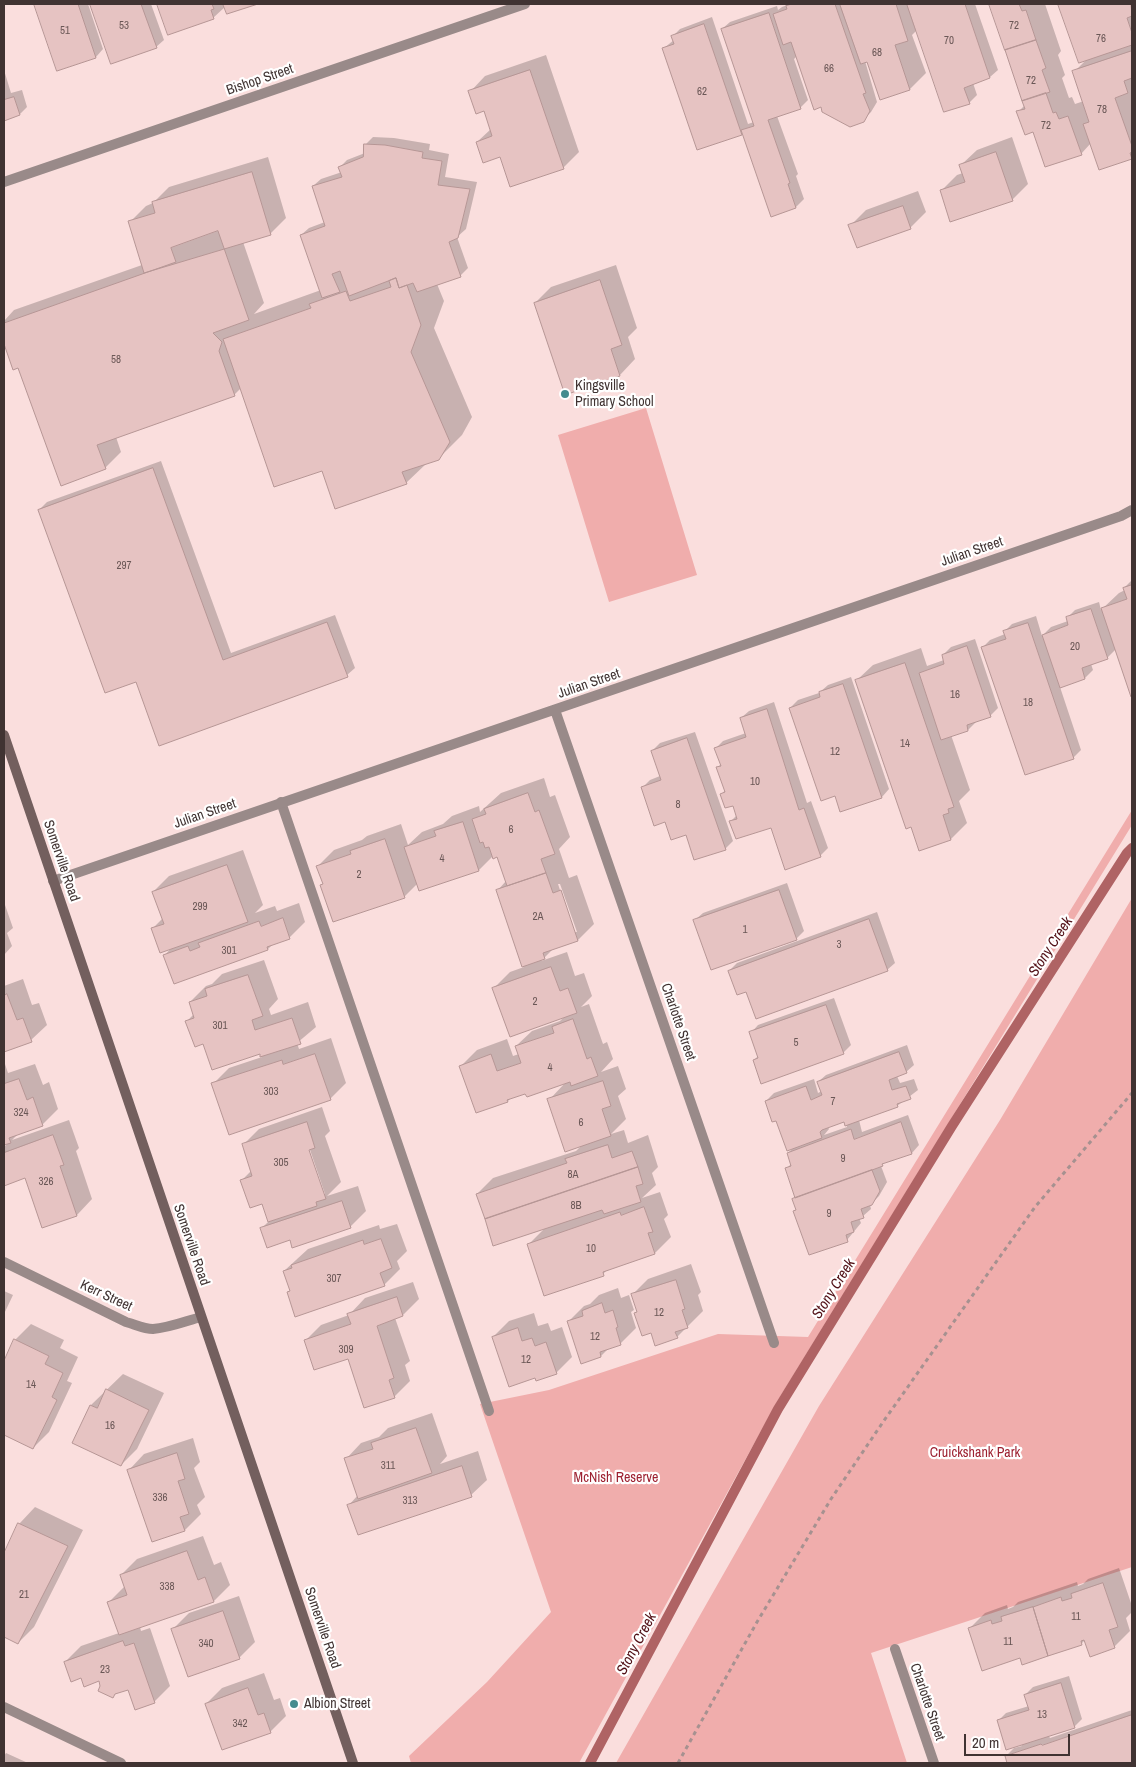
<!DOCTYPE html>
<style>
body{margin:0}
#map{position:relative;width:1136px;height:1767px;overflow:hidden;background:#fadedd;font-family:"Archivo Narrow",sans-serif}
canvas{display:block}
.frame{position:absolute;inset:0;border:5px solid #403332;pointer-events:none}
.scale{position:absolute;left:964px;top:1734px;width:106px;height:22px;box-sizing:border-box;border:2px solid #403332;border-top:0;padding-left:6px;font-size:15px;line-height:18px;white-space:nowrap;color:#403332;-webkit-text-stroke:4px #fff;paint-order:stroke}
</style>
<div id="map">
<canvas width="1136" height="1767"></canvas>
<div class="frame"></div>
<div class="scale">20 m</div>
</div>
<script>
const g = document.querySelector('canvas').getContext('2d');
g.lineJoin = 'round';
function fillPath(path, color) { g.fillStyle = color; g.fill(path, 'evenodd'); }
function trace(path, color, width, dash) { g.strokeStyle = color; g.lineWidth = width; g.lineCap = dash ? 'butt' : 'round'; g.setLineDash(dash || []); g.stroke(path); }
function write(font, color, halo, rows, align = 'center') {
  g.font = font + ' "Archivo Narrow",sans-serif'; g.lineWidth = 4.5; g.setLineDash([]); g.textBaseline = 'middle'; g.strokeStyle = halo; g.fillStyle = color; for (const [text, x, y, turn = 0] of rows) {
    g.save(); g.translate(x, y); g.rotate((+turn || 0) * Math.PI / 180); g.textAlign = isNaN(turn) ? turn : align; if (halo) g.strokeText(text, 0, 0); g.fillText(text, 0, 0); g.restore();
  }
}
fillPath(new Path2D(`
 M646,408L697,575L609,602L558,435Z
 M1132,810V825L778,1400L579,1763H411L409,1756L487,1682L551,1612L480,1404L549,1390L718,1334L808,1337Z
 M1132,898V1567L871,1653L907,1763H616L819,1406L1000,1120Z`), '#f0adac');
fillPath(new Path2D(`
 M35,4H88L103,49L96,57L58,70Z
 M92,4H151L164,40L156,47L112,62Z
 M158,4H254L228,13L226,6L213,18L168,33Z
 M790,4H975L998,70L990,77L973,83L977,95L969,103L917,30L912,35L926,73L910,89L881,99L868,60L865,61L877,102L871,112L863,120L797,56L794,59L808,100L800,108L777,116L798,174L796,176L804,199L796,207L771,215L744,133L698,149L664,48L674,40L673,36L680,29L712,17L748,124L754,122L722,29L730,22L777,6L778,10L782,7Z
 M990,4H1045L1061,51L1058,55L1065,75L1062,78L1069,98L1072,97L1075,104L1084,101L1074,72L1086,60L1080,62L1060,4H1132V158L1091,143L1081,154L1034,131L1018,112L1025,105Z
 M546,55L579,152L563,168L500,155L477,142L491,129L484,110L470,92L485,76Z
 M4,70L11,93L22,90L27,107L20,114L4,120Z
 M373,137L394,138L430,144L429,150L449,154L445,177L477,182L466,229L457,237L468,268L460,276L437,284L444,301L434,328L472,417L462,435L438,459L427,463L406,483L322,469L241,388L234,395L116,437L121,452L105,468L19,367L14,369L4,340V321L14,310L142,265L130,222L146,206L153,203L169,187L268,157L286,218L270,234L243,242L264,303L254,314L321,290L301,235L309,228L325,222L313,186L321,179L342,172L340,167L347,160L365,153V145Z
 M1012,137L1028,184L1012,200L941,191L957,175L963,173L961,165L977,150Z
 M918,191L926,212L910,228L850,226L866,210Z
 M616,265L637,328L628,337L635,359L620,375L566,393L535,303L551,287Z
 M161,461L231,653L335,615L355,668L347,675L136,680L39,510L47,502Z
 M1132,580V696L1116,649L1107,658L1091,664L1093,670L1085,678L1060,687L1081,750L1073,758L983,647L990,640L1005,634L1004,632L1012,624L1036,616L1042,636L1051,627L1068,621L1067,618L1075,610L1099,602L1101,610L1119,593L1125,590L1124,588Z
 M975,639L998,708L990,716L976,722L968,730L951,735L970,790L959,801L967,823L951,839L920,850L857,680L873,665L921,648L927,666L944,660L943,655L951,647Z
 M851,677L889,789L882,797L841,811L836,794L790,708L798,700L819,693L828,685Z
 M774,702L807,803L811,801L828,848L820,856L771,826L731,821L737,815L734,804L722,794L725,790L717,768L721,764L716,748L723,741L746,733L741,718L749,711Z
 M695,732L733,841L725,849L687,834L666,821L642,788L650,780L660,776L652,751L660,743Z
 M544,778L550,797L555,795L570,837L559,849L569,878L577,875L594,924L578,940L555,947L541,961L567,952L575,976L584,973L592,996L581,1007L589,1004L603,1044L607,1042L613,1059L601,1072L618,1066L626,1089L618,1096L626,1119L611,1134L624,1130L628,1143L648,1135L658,1167L652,1173L656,1185L642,1198L660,1192L668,1215L664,1219L671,1237L655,1253L609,1268L603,1274L528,1245L545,1228L477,1194L493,1178L576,1151L582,1145L549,1100L566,1082L526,1092L511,1098L508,1101L477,1112L461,1066L477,1050L507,1039L513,1056L519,1054L516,1046L532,1031L560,1021L565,1016L494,988L510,972L524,967L498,890L506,881L497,856H493L479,870L418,883L404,897L324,883L318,866L334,850L362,840L367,836L401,824L408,845L422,832L443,824L452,816L479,806L480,812L501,793ZM558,884H560L577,932H574Z
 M243,850L263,905L255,913L275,906L277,911L299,903L305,922L289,938L273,944L268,949L175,982L165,955L172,947L153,928L163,918L153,892L169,876Z
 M787,883L804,931L795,940L695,920L703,913Z
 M4,902L13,928L7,933L12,946L4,955Z
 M877,912L895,963L887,970L747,990L729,971L737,963Z
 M264,960L278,999L269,1009L271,1015L308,1002L316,1027L297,1043L299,1049L331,1038L346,1083L330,1099L213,1084L229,1068L262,1057L260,1052L204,1043L187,1021L194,1014L190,1002L206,986L212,984L222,974Z
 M23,979L32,1005L39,1003L47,1025L31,1040L4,1050V986Z
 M834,998L851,1045L843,1053L754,1060L759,1055L751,1033L758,1025Z
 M907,1045L914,1065L906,1072L897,1076L900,1083L914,1079L918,1090L897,1106L859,1120L862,1132L908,1115L919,1145L912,1153L886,1161L881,1166L887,1182L879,1196L870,1205L871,1209L863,1216L859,1218L861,1223L847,1240L797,1209L796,1197L786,1169L792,1163L788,1153L793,1148L766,1101L774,1093L814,1079L818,1093L822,1091L818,1082L826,1075ZM845,1121L847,1127L824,1135L829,1129L828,1127Z
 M4,1061L8,1073L35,1064L43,1085L49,1082L58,1109L42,1125L19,1133L12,1140L69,1120L79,1148L76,1151L92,1199L77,1215L26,1177L4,1184V1147L8,1143L4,1144Z
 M322,1107L330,1131L325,1136L341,1182L327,1196L358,1186L366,1211L350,1227L291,1238L261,1229L269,1221L262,1203L242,1180L252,1170L243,1145L259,1129ZM306,1144H308L325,1194H323Z
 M397,1224L407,1251L397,1261L400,1269L384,1285L291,1290L284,1271L308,1249L379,1225L380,1229Z
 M691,1264L701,1292L698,1295L703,1311L677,1337L652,1332L638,1311L632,1295L648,1279Z
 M413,1282L419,1299L403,1315L395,1318L410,1361L405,1365L410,1381L394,1397L348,1357L305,1341L321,1325L349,1315L365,1298Z
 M618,1288L621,1298L629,1295L634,1310L631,1312L636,1328L620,1344L609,1348L601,1356L568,1322L584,1306L590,1304L599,1295Z
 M4,1291L13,1295L4,1314Z
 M534,1313L538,1326L548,1323L551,1331L562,1327L572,1357L556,1373L536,1377L493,1337L509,1321Z
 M31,1324L64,1340L60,1348L78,1357L67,1381L72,1383L49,1432L33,1448L4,1434V1364L15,1340Z
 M123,1374L164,1393L137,1449L121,1465L91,1405Z
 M432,1413L447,1456L440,1464L478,1451L487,1480L471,1495L349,1505L358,1495L346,1459L361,1443L379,1437L388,1428Z
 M193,1438L200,1462L194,1468L205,1497L197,1505L201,1514L185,1530L153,1541L129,1470L144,1454Z
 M35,1507L83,1530L34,1627L18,1643L4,1636V1556L20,1523Z
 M203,1536L214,1565L221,1562L230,1585L214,1601L140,1627L141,1631L150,1628L170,1686L154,1702L129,1688L117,1692L113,1696L102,1686L99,1679L81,1677L65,1662L81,1646L119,1633L109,1602L125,1586L121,1575L137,1559Z
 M1119,1568L1132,1606V1612L1126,1618L1130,1631L1114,1647L1085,1640L1082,1643L1023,1663L1020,1656L969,1629L985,1613L1007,1605L1008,1609L1013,1607L1018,1602L1077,1582L1078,1586L1083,1584L1088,1579Z
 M239,1596L255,1642L239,1658L173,1629L189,1613Z
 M264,1673L274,1700L280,1698L286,1716L270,1732L206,1704L222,1688Z
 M1069,1676L1082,1719L1074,1727L1048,1735L1050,1738L1132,1710V1763H1009L1006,1756L1014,1748L1022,1746L998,1721L1006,1713L1029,1706L1025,1695L1033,1687Z
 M6,1753L28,1763H4V1756Z`), '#0003');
trace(new Path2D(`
 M590,1763L778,1409L952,1126L1127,853L1132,848`), '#af6364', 10);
const building = new Path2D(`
 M34,4H78L96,58L57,71Z
 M90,4H141L157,48L111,64Z
 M157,4H212L214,9L211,10L214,19L168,35Z
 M223,4H258L227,14Z
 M792,4H835L866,93L863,94L870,111L864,122L850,127L822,112L821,107L814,110L791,42L783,45L773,14L787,9L786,6Z
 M840,4H896L908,41L895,45L910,90L880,100L867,62L861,64Z
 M907,4H965L990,78L964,88L970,104L944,112Z
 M989,4H1019L1022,11L1026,10L1036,40L1005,50Z
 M1058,4H1131L1132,16L1127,18L1132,33V45L1079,63Z
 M769,13L801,109L768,120L790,183L788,184L796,208L771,217L741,130L754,126L721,29Z
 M704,24L742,135L697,150L662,48L674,44L671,36Z
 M1036,40L1046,68L1042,70L1050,92L1022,101L1005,50Z
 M1132,51V78L1124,81L1128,93L1115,98L1132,146V152L1130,153L1132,159L1099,170L1083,124L1089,122L1072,71Z
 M530,70L564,169L510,187L500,157L483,163L476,142L492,136L484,111L476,114L468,91Z
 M1046,93L1053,113L1056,112L1059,119L1068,116L1082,155L1045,167L1033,132L1025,135L1016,111L1025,109L1022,101Z
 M14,97L20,115L4,121V100Z
 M364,144L385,145L423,152L422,158L442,161L438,185L470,189L458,238L449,242L461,277L417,292L413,283L399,288L396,278L349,296L340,271L332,274L340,292L322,298L300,235L325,226L312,186L342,177L338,167L363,157Z
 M996,152L1013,201L950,222L940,190L965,182L959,165Z
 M252,172L271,235L144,273L128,221L155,213L152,202Z
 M903,206L911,229L857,248L848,225Z
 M218,231L249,320L213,333L222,342L219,351L235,396L97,445L106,469L61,486L18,368L13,370L4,344V323L176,262L171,248Z
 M396,278L399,288L407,285L421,325L411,352L450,442L439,460L402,472L407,484L335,509L322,471L274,487L223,339L311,308L309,304L346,291L350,301L391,287L389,281Z
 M600,280L622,345L611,349L620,376L565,395L534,303Z
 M153,468L223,660L327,622L348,677L159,746L136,682L105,693L38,510Z
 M1132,585V697H1131L1101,608L1127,599L1123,588Z
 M1091,609L1108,659L1082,668L1085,679L1060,688L1042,635L1068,625L1066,617Z
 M1028,623L1074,759L1025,775L981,647L1006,639L1003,631Z
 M967,646L991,717L967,725L968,731L941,740L919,673L944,664L942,655Z
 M905,663L954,807L948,809L949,813L943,815L951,840L919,851L911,827L906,829L855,680Z
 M843,684L882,798L840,812L835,796L821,801L789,708L820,697L819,692Z
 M767,709L799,810L804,808L821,857L785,870L771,828L736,839L729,821L737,819L733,806L725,808L720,794L725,792L716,767L721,766L714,748L746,737L740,718Z
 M687,738L726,850L694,860L686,835L671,840L665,822L654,826L641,787L661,780L651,751Z
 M528,793L535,812L539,810L555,854L541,859L546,873L507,886L497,857L493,859L489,847L485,848L483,842L480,843L472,819L486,814L484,809Z
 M463,822L479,871L419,891L404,847L436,836L434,831Z
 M385,839L405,898L333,922L320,885L323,884L316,866L351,854L350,851Z
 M227,865L248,922L160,953L151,928L164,924L152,892Z
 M546,873L553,893L561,890L578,941L543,953L545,959L522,967L496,890Z
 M779,890L797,940L711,970L693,920Z
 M283,918L290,939L267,947L268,950L174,984L163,955L188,946L190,951L200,947L198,943L259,921L261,926Z
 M869,919L888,971L756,1019L746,992L737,995L728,971Z
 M551,967L560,991L568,988L577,1013L510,1037L492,988Z
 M248,975L263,1016L252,1020L255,1030L292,1018L301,1044L260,1057V1054L212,1070L203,1044L195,1047L185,1021L194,1018L189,1002L207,996L205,989Z
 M7,994L17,1020L23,1018L32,1042L4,1052V996Z
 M826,1005L844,1054L761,1084L753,1060L758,1058L749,1032Z
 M573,1019L587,1059L591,1057L598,1076L571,1086L570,1082L527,1097L525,1094L507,1100L508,1102L476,1113L459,1066L491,1054L497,1071L521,1063L515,1046L554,1033L552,1027Z
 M899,1052L907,1073L889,1080L892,1090L906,1086L911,1099L897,1104L898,1107L845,1126L844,1122L822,1130L820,1132L822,1138L787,1151L776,1121L772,1122L765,1101L806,1086L811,1100L822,1095L817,1082Z
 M315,1054L331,1100L229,1135L211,1083L282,1060L283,1064Z
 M19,1079L27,1100L33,1097L43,1126L9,1138L11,1143L4,1145V1084Z
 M603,1081L611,1106L602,1109L611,1136L565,1152L547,1099Z
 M307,1122L315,1148L309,1150L326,1199L316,1202L317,1206L268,1222L262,1204L250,1208L240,1180L252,1176L242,1144Z
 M901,1122L912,1154L882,1164L883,1166L795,1198L785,1168L791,1166L787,1153L851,1129L854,1139Z
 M53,1135L64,1165L60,1166L77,1216L42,1228L25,1178L4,1186V1153Z
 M608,1145L612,1158L632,1151L638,1167L485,1219L476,1194L567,1163L565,1159Z
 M638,1167L643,1184L636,1186L641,1202L604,1214L602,1210L493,1246L485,1219Z
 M872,1170L880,1191L872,1205L861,1209L864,1218L851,1222L854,1232L846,1235L848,1242L809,1255L793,1211L796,1210L792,1199Z
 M342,1201L351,1228L292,1248L290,1240L267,1248L260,1228Z
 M644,1207L653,1232L648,1233L655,1254L603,1272L604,1276L544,1296L527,1244L620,1212L621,1215Z
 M381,1239L392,1268L380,1273L385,1286L295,1317L287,1292L290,1291L283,1271L292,1268L291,1265L363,1240L364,1244Z
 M676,1280L685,1309L682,1310L688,1328L675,1332L678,1338L655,1346L651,1333L642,1336L634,1313L637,1312L631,1294Z
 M397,1297L403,1316L377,1326L394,1378L389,1380L395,1398L364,1408L348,1359L314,1370L304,1340L351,1324L347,1314Z
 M602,1303L605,1313L613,1310L618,1327L616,1328L621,1345L600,1352L601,1357L581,1364L567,1321L583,1316L582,1311Z
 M518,1328L522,1341L532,1338L535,1346L546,1342L557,1374L536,1381L535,1378L509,1387L492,1337Z
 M14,1339L49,1356L45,1364L63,1373L52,1397L57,1400L33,1449L4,1435V1361Z
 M106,1389L149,1410L121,1466L72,1443L90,1405L97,1408Z
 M416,1428L432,1473L358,1499L344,1458L373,1449L371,1443Z
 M177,1453L185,1479L178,1481L189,1514L180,1517L185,1531L152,1542L127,1470Z
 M462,1466L472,1497L358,1535L347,1505Z
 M18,1523L68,1546L18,1644L4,1637V1553Z
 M187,1551L198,1580L205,1577L214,1602L119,1635L107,1602L127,1595L120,1575Z
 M1103,1583L1118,1627L1109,1630L1115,1648L1090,1657L1084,1640L1081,1641L1082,1645L1048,1656L1033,1607L1061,1597L1062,1601L1072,1598L1071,1594Z
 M1033,1607L1048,1656L1022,1665L1020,1658L982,1671L968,1628L991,1620L992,1624L1002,1621L1001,1617Z
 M223,1611L240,1659L188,1677L171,1629Z
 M123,1641L125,1646L134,1643L155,1703L135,1710L128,1690L115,1694L113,1698L98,1691L100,1686L99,1681L84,1687L81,1678L71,1682L64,1662Z
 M1061,1683L1075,1728L1006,1750L997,1720L1029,1710L1024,1695Z
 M248,1688L258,1715L264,1713L271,1733L222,1750L205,1704Z
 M1132,1715V1763H1007L1005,1756L1041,1744L1042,1745Z`);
fillPath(building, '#e6c3c2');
trace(building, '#b69695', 1);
trace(new Path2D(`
 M678,1763L757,1622L831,1499L883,1422L1035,1207L1132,1093`), '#a69190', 3, [4, 4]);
trace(new Path2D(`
 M281,802L489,1411`), '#998a89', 10);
trace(new Path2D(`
 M4,182L525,4
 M555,710L774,1343
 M53,881L1121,516L1132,510
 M4,1262L126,1322C134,1324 144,1329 153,1329C169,1328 186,1321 201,1317
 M895,1649L934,1763
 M4,1707L121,1763`), '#998a89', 10);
trace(new Path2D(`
 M4,735L353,1763`), '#735f5e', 10);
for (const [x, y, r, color] of [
 [565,394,5,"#448c8f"],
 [294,1704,5,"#448c8f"]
]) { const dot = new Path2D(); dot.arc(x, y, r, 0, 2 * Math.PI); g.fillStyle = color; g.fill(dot); trace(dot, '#fff', 2); }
write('11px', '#6a5756', null, [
 ["53",124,26],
 ["72",1014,26],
 ["51",65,31],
 ["76",1101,39],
 ["70",949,41],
 ["68",877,53],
 ["66",829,69],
 ["72",1031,81],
 ["62",702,92],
 ["78",1102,110],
 ["72",1046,126],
 ["58",116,360],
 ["297",124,566],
 ["20",1075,647],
 ["16",955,695],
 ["18",1028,703],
 ["14",905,744],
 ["12",835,752],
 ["10",755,782],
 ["8",678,805],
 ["6",511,830],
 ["4",442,859],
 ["2",359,875],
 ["299",200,907],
 ["2A",538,917],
 ["1",745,930],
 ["3",839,945],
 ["301",229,951],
 ["2",535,1002],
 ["301",220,1026],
 ["5",796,1043],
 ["4",550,1068],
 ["303",271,1092],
 ["7",833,1102],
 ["324",21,1113],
 ["6",581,1123],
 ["9",843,1159],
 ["305",281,1163],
 ["8A",573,1175],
 ["326",46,1182],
 ["8B",576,1206],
 ["9",829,1214],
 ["10",591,1249],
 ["307",334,1279],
 ["12",659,1313],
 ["12",595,1337],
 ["309",346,1350],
 ["12",526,1360],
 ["14",31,1385],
 ["16",110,1426],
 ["311",388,1466],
 ["336",160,1498],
 ["313",410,1501],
 ["338",167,1587],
 ["21",24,1595],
 ["11",1076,1617],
 ["11",1008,1642],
 ["340",206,1644],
 ["23",105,1670],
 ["13",1042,1715],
 ["342",240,1724]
]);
write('14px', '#403332', '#fff', [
 ["Bishop Street",260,80,-19],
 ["Julian Street",972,552,-19],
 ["Julian Street",589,684,-19],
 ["Julian Street",205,814,-19],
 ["Somerville Road",61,861,71],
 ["Charlotte Street",678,1022,71],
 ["Somerville Road",191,1245,71],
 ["Kerr Street",106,1296,25],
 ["Somerville Road",322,1628,71],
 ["Charlotte Street",927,1702,71]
]);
write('14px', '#403332', '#fff', [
 ["Kingsville",575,386],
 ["Primary School",575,402],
 ["Albion Street",304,1704]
], 'left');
write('14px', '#9d2131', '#fff', [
 ["Cruickshank Park",975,1453],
 ["McNish Reserve",616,1478]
]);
write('italic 15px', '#521117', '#fff', [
 ["Stony Creek",1051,947,-57],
 ["Stony Creek",834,1289,-58],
 ["Stony Creek",637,1644,-62]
]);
</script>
